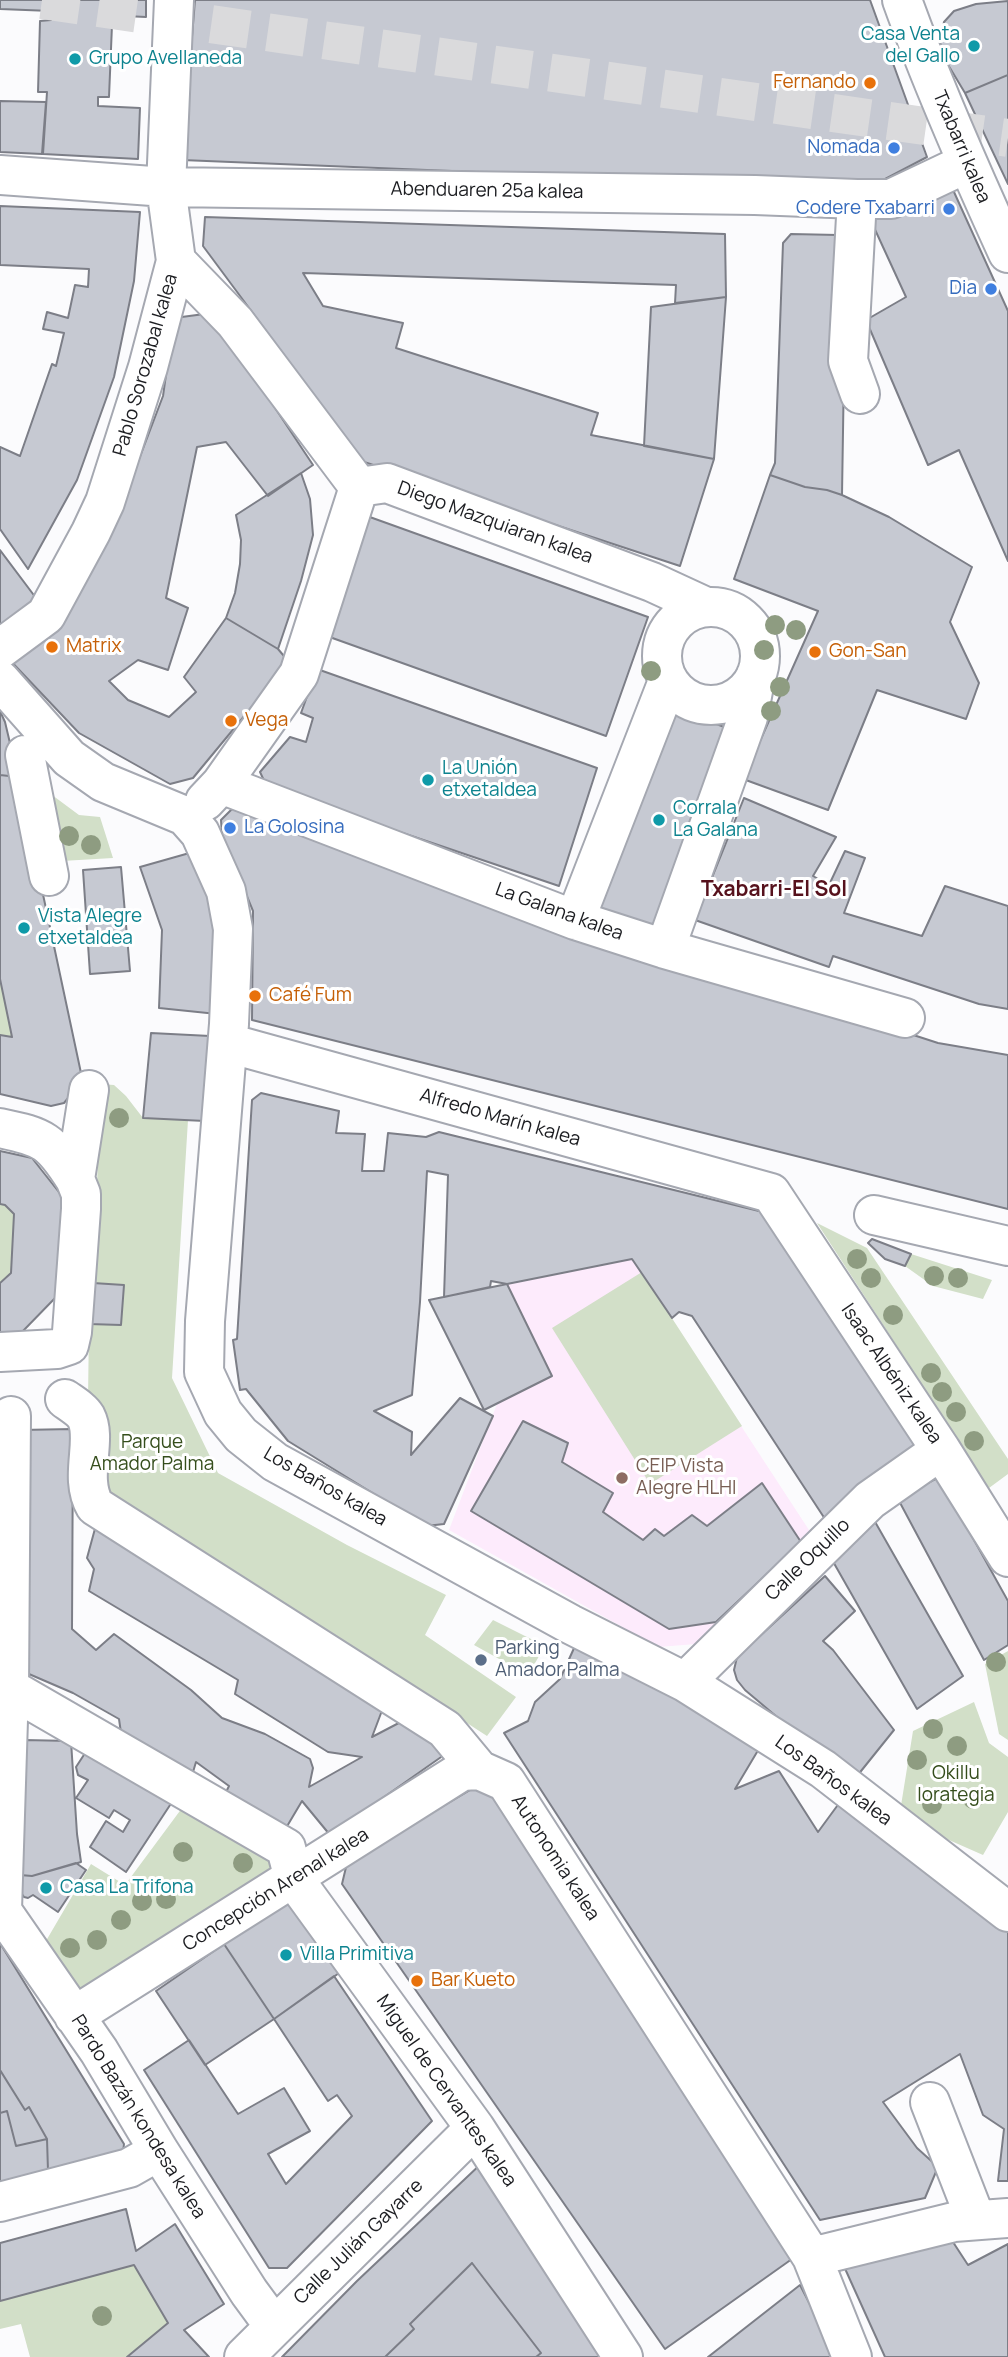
<!DOCTYPE html>
<meta charset="utf-8">
<style>
body{margin:0}
canvas{display:block;background:#fbfbfd}
</style>
<canvas width="1008" height="2357"></canvas>
<script>
const g = document.querySelector('canvas').getContext('2d');
g.lineJoin = 'round';
function fillPath(path, color) { g.fillStyle = color; g.fill(path, 'evenodd'); }
function trace(path, color, width, dash) { g.strokeStyle = color; g.lineWidth = width; g.lineCap = dash ? 'butt' : 'round'; g.setLineDash(dash || []); g.stroke(path); }
function write(font, color, halo, rows, align = 'center') {
  g.font = font + ' Manrope,sans-serif'; g.lineWidth = 6; g.setLineDash([]); g.textBaseline = 'middle'; g.strokeStyle = halo; g.fillStyle = color; for (const [text, x, y, turn = 0] of rows) {
    g.save(); g.translate(x, y); g.rotate((+turn || 0) * Math.PI / 180); g.textAlign = isNaN(turn) ? turn : align; if (halo) g.strokeText(text, 0, 0); g.fillText(text, 0, 0); g.restore();
  }
}
fillPath(new Path2D(`
 M632,1259L809,1530L815,1544L709,1643L658,1647L449,1530L497,1404L551,1376L507,1284Z`), '#fdebfc');
fillPath(new Path2D(`
 M48,792L79,815L100,817L113,858L62,861Z
 M0,979L12,1037L0,1035Z
 M101,1084L114,1085L126,1096L143,1118L188,1120L172,1378L218,1473L347,1545L446,1595L425,1635L516,1697L487,1736L396,1677L224,1572L100,1486L88,1400L89,1324L121,1325L93,1283Z
 M0,1204L5,1205L14,1214L11,1273L0,1283Z
 M817,1223L867,1248L1008,1459V1474L989,1488Z
 M911,1254L992,1280L983,1299L933,1286L905,1266Z
 M642,1272L742,1426L650,1484L552,1328Z
 M493,1620L545,1646L528,1675L474,1645Z
 M1008,1651V1740L999,1734L985,1664Z
 M974,1702L989,1743L1008,1757V1812L983,1855L899,1818L913,1731Z
 M185,1804L274,1857V1880L78,2006L43,1946L91,1864L125,1885Z
 M134,2265L168,2323L127,2357H30L21,2324L0,2329V2301Z`), '#d2dfc8');
const building = new Path2D(`
 M0,0H146V17L104,15L103,24L112,25L109,97H98V106L140,108L138,159L43,154L47,92H38L40,21L51,20V11L0,9Z
 M195,0H870L927,157L868,188L182,160Z
 M1008,1V75L965,93L941,53L940,39L944,22L954,11L976,4Z
 M1008,75V184L965,93Z
 M0,101L46,102L42,154L0,152Z
 M949,181L1008,311V561L959,450L928,465L866,320L906,297L866,210Z
 M0,206L140,212L134,281L114,377L77,480L28,569L0,529V447L20,456L52,364L56,366L64,333L43,329L47,312L68,318L75,285L88,287L89,269L0,265Z
 M205,217L725,234L726,297L675,303L676,285L303,273L323,306L403,323L396,348L598,413L591,435L714,459L680,566L352,458L295,370L203,246Z
 M791,234L838,235L846,242L842,495L827,490L805,487L770,475L775,463L783,243Z
 M726,297L714,459L644,446L651,307Z
 M212,313L313,465L268,496L226,442L197,447L166,598L188,608L168,670L138,660L109,681L128,700L169,717L196,692L184,677L226,618L278,649L289,662L193,778L170,784L79,733L5,655L125,496L163,396L174,318Z
 M301,473L310,499L313,535L301,581L278,649L226,618L235,593L240,564L241,540L236,515Z
 M770,475L805,487L827,490L842,495L889,517L972,567L950,622L979,683L966,719L877,690L828,810L743,779L818,611L734,579Z
 M367,516L648,617L606,736L324,635Z
 M0,550L42,606L0,637Z
 M317,669L597,768L559,886L267,787L260,772L290,737L306,742L313,718L301,713Z
 M665,705L727,728L652,935L590,912Z
 M0,711L5,722L18,777L0,775Z
 M0,775L18,777L81,1073L78,1086L64,1103L51,1106L0,1094V1035L12,1037L0,979Z
 M744,798L836,837L813,876L829,885L845,851L865,858L844,913L922,936L945,886L1008,906V1009L979,1004L833,956L829,967L695,920Z
 M232,809L485,896L938,1043L1008,1055V1209L252,1020L253,911L222,836L221,820Z
 M193,852L219,910L217,1014L159,1008L162,930L140,867Z
 M121,867L130,971L90,974L83,870Z
 M151,1033L210,1036L205,1121L143,1118Z
 M261,1093L339,1111L336,1133L365,1134L362,1171H384L388,1133L426,1137L439,1132L767,1213L923,1454L825,1519L692,1316L679,1312L672,1318L632,1259L507,1284L491,1281L490,1287L444,1297L448,1175L427,1171L420,1302L412,1395L374,1411L412,1432L411,1455L460,1398L493,1416L444,1524L426,1526L288,1441L246,1389L240,1390L233,1340L237,1339L252,1100Z
 M0,1151L32,1158L66,1201L59,1294L22,1332L0,1333V1283L11,1273L14,1214L5,1205L0,1204Z
 M872,1239L911,1254L905,1266L885,1259L868,1243Z
 M93,1283L124,1285L121,1325L89,1324Z
 M507,1284L552,1376L484,1410L429,1300Z
 M523,1421L568,1443L562,1462L613,1493L603,1512L643,1540L655,1529L664,1536L692,1515L707,1526L762,1483L801,1542L716,1622L669,1629L471,1511Z
 M73,1429L72,1629L96,1650L114,1634L191,1690L222,1718L265,1734L310,1759L313,1768L309,1787L362,1757L328,1752L235,1694L238,1680L89,1591L94,1569L87,1558L96,1525L386,1700L372,1737L416,1714L444,1755L330,1835L302,1801L286,1828L223,1798L229,1786L196,1762L193,1772L121,1733L119,1719L73,1693L22,1671L20,1430Z
 M939,1477L1008,1601V1645L984,1660L898,1499Z
 M870,1513L963,1676L917,1709L827,1551Z
 M825,1576L855,1611L823,1641L833,1650L894,1730L853,1781L745,1690L737,1680L734,1670L737,1657Z
 M575,1646L763,1742L735,1789L779,1771L818,1832L840,1802L1008,1928V2181H998L1004,2129L983,2115L960,2054L883,2102L917,2148L938,2167L925,2198L820,2220L504,1733L528,1721L535,1702L560,1679Z
 M24,1740L71,1741L77,1834L81,1862L32,1876L20,1875Z
 M91,1744L176,1796L126,1872L90,1847L106,1821L123,1832L130,1820L114,1810L109,1818L76,1798L88,1780L78,1775L76,1767Z
 M487,1780L799,2254L665,2349L342,1884L347,1863Z
 M76,1863L86,1870L58,1912L33,1895L28,1898L24,1897L14,1882L20,1875L32,1876Z
 M302,1901L349,1966L274,2019L224,1944L283,1904Z
 M0,1943L124,2144L123,2152L48,2171L47,2139L29,2107L25,2110L0,2070Z
 M224,1944L274,2019L205,2065L156,1991Z
 M334,1976L432,2121L287,2268H269L144,2070L189,2040L238,2114L284,2088L310,2131L268,2154L286,2184L352,2116L337,2095L328,2101L274,2019Z
 M0,2070L25,2110L29,2107L47,2139L16,2146L7,2111L0,2113Z
 M7,2111L16,2146L47,2139L48,2171L0,2184V2113Z
 M484,2161L615,2357H536L541,2353L472,2263L410,2324L414,2329L385,2357H282L357,2281Z
 M126,2209L136,2251L175,2224L224,2304L184,2330L209,2357H127L168,2323L134,2265L0,2301V2243Z
 M951,2239L968,2265L1008,2244V2357H885L842,2262Z
 M472,2263L541,2353L536,2357H385L414,2329L410,2324Z
 M800,2285L837,2357H708Z`);
fillPath(building, '#c6c9d2');
trace(building, '#7c7e87', 2);
trace(new Path2D(`
 M42,0L1008,138`), '#dadadc', 38, [38, 19]);
const minor = new Path2D(`
 M902,0C933,86 970,170 1008,253
 M0,175L166,187L755,195L857,199H891L967,163
 M857,199L848,361L860,394
 M176,261L235,322L359,487
 M359,487L387,483L652,582L704,606
 M662 656a49 49 0 1 1 98 0a49 49 0 1 1-98 0Z
 M0,649L46,615L91,532L105,502L148,367L176,261L166,187L174,0
 M0,680L69,758L103,782L185,816L200,833L226,891L233,929L229,1024L205,1321L204,1372L223,1413L241,1435L275,1462L570,1624L685,1682L823,1769L1008,1912
 M25,755L49,876
 M221,784L575,920L665,949L905,1018
 M205,801L221,784L299,674L359,487
 M575,920L668,681
 M665,949L748,717L756,675
 M228,1043L771,1193L941,1450L1008,1557
 M0,1128C44,1137 51,1141 75,1179
 M874,1215L1008,1246
 M0,1352L57,1349L69,1345L72,1332L81,1209V1194L75,1179L89,1090
 M65,1399C72,1404 82,1410 86,1417C98,1440 78,1477 95,1506L445,1729L479,1770L506,1782L812,2257L852,2357
 M685,1682L870,1500L941,1450
 M9,1688L286,1848L294,1879L475,2128L623,2357
 M0,1908L99,2051L159,2151L249,2292L274,2326
 M2,1910L9,1688L11,1416
 M74,2016L462,1771L479,1770
 M930,2102L976,2220
 M0,2202L129,2168L159,2151
 M812,2257L954,2222L1008,2218
 M244,2357L475,2128`);
trace(minor, '#a5a8b1', 42);
trace(minor, '#fff', 38);
g.fillStyle = '#8e9c81';
for (const [x, y] of [
 [775,625],
 [796,630],
 [764,650],
 [651,671],
 [780,687],
 [771,711],
 [69,836],
 [91,845],
 [119,1118],
 [857,1259],
 [934,1276],
 [871,1278],
 [958,1278],
 [893,1315],
 [931,1373],
 [942,1392],
 [956,1412],
 [974,1441],
 [996,1662],
 [933,1729],
 [957,1746],
 [917,1760],
 [973,1799],
 [932,1804],
 [183,1852],
 [243,1863],
 [166,1899],
 [142,1901],
 [121,1920],
 [97,1940],
 [70,1948],
 [102,2316]
]) { g.beginPath(); g.arc(x, y, 10, 0, 2 * Math.PI); g.fill(); }
for (const [x, y, r, color] of [
 [974,46,7,"#0f9aa8"],
 [75,59,7,"#0f9aa8"],
 [870,83,7,"#e8710a"],
 [894,148,7,"#3f7fe0"],
 [949,209,7,"#3f7fe0"],
 [991,289,7,"#3f7fe0"],
 [52,647,7,"#e8710a"],
 [815,652,7,"#e8710a"],
 [231,721,7,"#e8710a"],
 [428,780,7,"#0f9aa8"],
 [659,820,7,"#0f9aa8"],
 [230,828,7,"#3f7fe0"],
 [24,928,7,"#0f9aa8"],
 [255,996,7,"#e8710a"],
 [622,1478,7,"#8d6e63"],
 [481,1660,7,"#5c6f8a"],
 [46,1888,7,"#0f9aa8"],
 [286,1955,7,"#0f9aa8"],
 [417,1981,7,"#e8710a"]
]) { const dot = new Path2D(); dot.arc(x, y, r, 0, 2 * Math.PI); g.fillStyle = color; g.fill(dot); trace(dot, '#fff', 2.5); }
write('19px', '#0d838f', '#fff', [
 ["Casa Venta",960,35,"right"],
 ["del Gallo",960,57,"right"],
 ["Grupo Avellaneda",89,59],
 ["La Unión",442,769],
 ["etxetaldea",442,791],
 ["Corrala",673,809],
 ["La Galana",673,831],
 ["Vista Alegre",38,917],
 ["etxetaldea",38,939],
 ["Casa La Trifona",60,1888],
 ["Villa Primitiva",300,1955]
], 'left');
write('19px', '#c56008', '#fff', [
 ["Fernando",856,83,"right"],
 ["Matrix",66,647],
 ["Gon-San",829,652],
 ["Vega",245,721],
 ["Café Fum",269,996],
 ["Bar Kueto",431,1981]
], 'left');
write('19px', '#1c1d21', '#fff', [
 ["Txabarri kalea",961,147,67],
 ["Abenduaren 25a kalea",487,191,1],
 ["Pablo Sorozabal kalea",146,365,-74],
 ["Diego Mazquiaran kalea",495,523,20],
 ["La Galana kalea",559,912,20],
 ["Alfredo Marín kalea",500,1118,16],
 ["Isaac Albéniz kalea",891,1374,56],
 ["Los Baños kalea",325,1487,30],
 ["Calle Oquillo",808,1560,-44],
 ["Los Baños kalea",833,1781,36],
 ["Autonomia kalea",555,1858,57],
 ["Concepción Arenal kalea",276,1890,-32],
 ["Miguel de Cervantes kalea",446,2091,55],
 ["Pardo Bazán kondesa kalea",138,2117,58],
 ["Calle Julián Gayarre",359,2242,-44]
]);
write('19px', '#366cbe', '#fff', [
 ["Nomada",880,148],
 ["Codere Txabarri",935,209],
 ["Dia",977,289],
 ["La Golosina",244,828,"left"]
], 'right');
write('19px', '#354e1c', '#fff', [
 ["Parque",152,1443],
 ["Amador Palma",152,1465],
 ["Okillu",956,1774],
 ["lorategia",956,1796]
]);
write('19px', '#785e54', '#fff', [
 ["CEIP Vista",636,1467],
 ["Alegre HLHI",636,1489]
], 'left');
write('19px', '#4e5e75', '#fff', [
 ["Parking",495,1649],
 ["Amador Palma",495,1671]
], 'left');
write('bold 21px', '#56111c', '#fff', [
 ["Txabarri-El Sol",774,890]
]);
</script>
